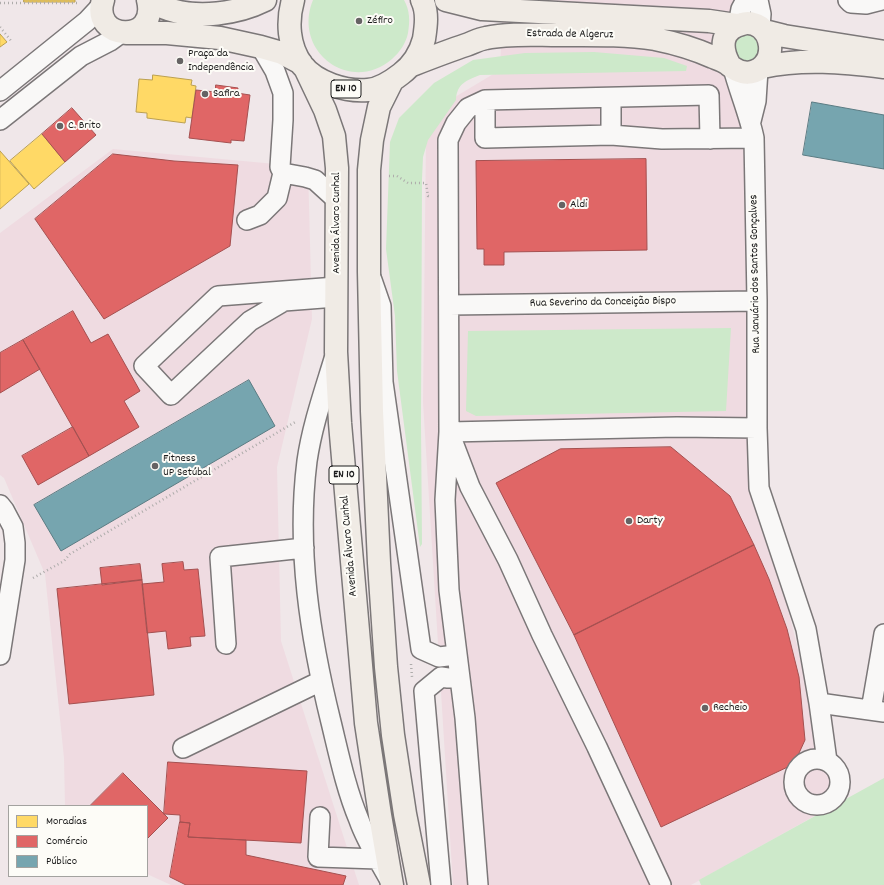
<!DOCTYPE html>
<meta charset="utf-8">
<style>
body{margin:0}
#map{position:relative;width:884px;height:885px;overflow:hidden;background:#f0e7e9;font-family:Dekko,sans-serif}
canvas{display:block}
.legend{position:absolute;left:8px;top:805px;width:140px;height:72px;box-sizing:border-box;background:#fdfcf7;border:1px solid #a3a29f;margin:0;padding:5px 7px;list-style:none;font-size:12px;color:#1c1c1c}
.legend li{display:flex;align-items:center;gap:8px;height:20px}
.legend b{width:20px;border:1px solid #a3a29f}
</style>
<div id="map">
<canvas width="884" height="885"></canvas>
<ul class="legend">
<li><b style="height:11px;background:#ffd966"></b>Moradias</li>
<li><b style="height:11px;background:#e06666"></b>Comércio</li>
<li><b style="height:11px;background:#76a5af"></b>Público</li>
</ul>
</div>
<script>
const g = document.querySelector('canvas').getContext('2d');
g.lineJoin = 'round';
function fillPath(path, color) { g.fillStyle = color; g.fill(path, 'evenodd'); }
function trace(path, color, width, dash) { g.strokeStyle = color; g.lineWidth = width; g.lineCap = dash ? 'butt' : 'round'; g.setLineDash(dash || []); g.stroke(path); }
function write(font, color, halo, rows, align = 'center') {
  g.font = font + ' Dekko,sans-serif'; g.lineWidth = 4; g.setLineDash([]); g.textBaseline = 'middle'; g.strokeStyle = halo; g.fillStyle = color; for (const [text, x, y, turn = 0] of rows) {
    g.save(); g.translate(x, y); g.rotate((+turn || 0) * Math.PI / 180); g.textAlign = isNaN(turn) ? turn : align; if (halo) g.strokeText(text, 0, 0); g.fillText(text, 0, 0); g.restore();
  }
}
fillPath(new Path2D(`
 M503,0H752L748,447L836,804L691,885H453L423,402L426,138L455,97L500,70Z
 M113,149L308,167L312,319L277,467L281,641L359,885H171L147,874V806H65L64,758L45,574L4,478L0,475V233Z`), '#efdbe1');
fillPath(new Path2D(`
 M313,0H404C410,11 410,21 408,33C406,43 400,52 392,59C350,95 292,51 313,0Z
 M742,35C769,31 764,74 736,58L734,41Z
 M594,52L664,58L687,66L686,71L480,75C466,81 457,83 456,100L428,140L423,157L422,179L421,423L422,544L420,547L397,371L395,316L386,249L390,142L399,118L434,83L473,60L525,53Z
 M731,328L726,411L476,416L466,411L468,331Z
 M884,778V885H701L699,880Z`), '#cde9ca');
const homes = new Path2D(`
 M24,0H75V2H24Z
 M0,34L7,42L0,47Z
 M153,75L192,80L191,85L196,86L192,118L186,117L185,123L147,118V113L136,112L139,79L152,80Z
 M42,134L65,162L34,189L10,161Z
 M0,151L29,184L0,209Z`);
fillPath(homes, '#ffd966');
trace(homes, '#bba050', 1);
const shops = new Path2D(`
 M216,85L238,88L237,93L250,95L244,141L231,140V143L189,138L196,90L215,92Z
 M72,108L96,135L65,162L42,134Z
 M113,154L174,161L238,165L230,246L104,319L35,219Z
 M646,159L647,250L504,252V265H484V249H477L476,161Z
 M73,311L91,343L108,334L140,391L124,401L139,427L89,456L23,340Z
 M23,340L40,369L0,393V353Z
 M73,427L89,456L38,485L22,456Z
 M671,447L730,496L754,545L574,635L496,483L560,449Z
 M754,545L769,579L787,629L799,677L805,740L794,764L661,827L574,635Z
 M183,562L184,570L198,569L205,636L190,637L191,646L168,649L166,631L147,633L142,584L164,582L162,564Z
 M140,564L142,580L102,585L100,568Z
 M142,580L154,695L69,704L57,589Z
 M168,762L307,771L301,843L188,837L190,823L180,822V815L164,814Z
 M123,773L168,818L147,839V806H90Z
 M180,822L190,823L188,837L246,840V855L346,876L343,885H186L170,877Z`);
fillPath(shops, '#e06666');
trace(shops, '#a55050', 1);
const public = new Path2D(`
 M812,102L884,115V169L803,155Z
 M249,380L275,426L61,551L34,505Z`);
fillPath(public, '#76a5af');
trace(public, '#5b7c83', 1);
const minor = new Path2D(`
 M758,0L761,14L760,27
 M848,0L851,3L866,4L882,0
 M738,25L741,9L746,0
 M261,47L275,71L283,93V120L280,167L283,173L305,177L315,180L337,200
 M733,68C739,91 749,114 754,138L757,301V428
 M0,91L87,21L101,6
 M611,98V135
 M485,100V138L611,135L662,139L754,138
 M0,120L81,56L110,41L121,33
 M751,121L756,101L758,70
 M710,139L709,95L485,100L468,108L456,123L448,140L449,432L677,427L757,428L759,488L806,629L819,703L827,761
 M247,220L260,215L277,198L283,173
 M372,280L381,306L383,382L421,649L439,657L456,655
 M336,297L284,301L250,321L171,395L144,366L218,296L336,287
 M449,305L757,301
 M334,359C324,392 312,426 307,461C296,549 310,637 331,722C339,755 346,789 359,820C366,840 378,859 388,877
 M0,505L4,510L13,527L15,543V560L0,655
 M226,644L220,557L304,548
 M881,652L884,634
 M819,703L884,712
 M871,710L881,652L884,653
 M183,748L321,681
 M794 782a23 23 0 1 1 46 0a23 23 0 1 1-46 0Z
 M320,817L318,857L378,859
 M441,885L424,691L441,677L448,678L459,677
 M478,885L465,718L449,590L445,500L449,432L470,487L508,560L542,635L597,747L661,885`);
const major = new Path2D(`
 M103,0C90,41 159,45 148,0
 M148,0C154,3 161,7 168,9C198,19 237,14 265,0
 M293,0C287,21 288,46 302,65C316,83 346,92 368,90C380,89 392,81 401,74C413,65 420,54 424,39C426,26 428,12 422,0
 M446,0L482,9L709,21L736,25
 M764,31L784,36L884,52
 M126,33H167L220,38L261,47L282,53L301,63
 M412,65C430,58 448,51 466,45C472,43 479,39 486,38C509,33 535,35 558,35C591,35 623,34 655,39C675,43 695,49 713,57C718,59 725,61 729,65C733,68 737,71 742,72C750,74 759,71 764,65C774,54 771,35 760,27C755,24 748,22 742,24C721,29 720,47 729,64
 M762,67C803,58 843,62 884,67
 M305,68L325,110L334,136L337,168L336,352L340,423L366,723L380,815L392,885
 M392,81L379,107L372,140L369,170V272L372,411L379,563L386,667L393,735L405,814L419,885`);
trace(minor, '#7b7778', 22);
trace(major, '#7b7778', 25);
trace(new Path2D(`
 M0,3H78
 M0,27L12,42
 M389,176H397L408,183H426L428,196H430
 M33,578L64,561L70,554L297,421
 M411,664L412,677`), '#aeacab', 2.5, [1, 3]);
trace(minor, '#f9f8f7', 19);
trace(major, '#f0ebe5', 22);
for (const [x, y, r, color] of [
 [359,21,4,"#666364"],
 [180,61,4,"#666364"],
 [205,94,4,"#666364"],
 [60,126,4,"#666364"],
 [562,205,4,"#666364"],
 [155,466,4,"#666364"],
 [629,521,4,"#666364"],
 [705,708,4,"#666364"]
]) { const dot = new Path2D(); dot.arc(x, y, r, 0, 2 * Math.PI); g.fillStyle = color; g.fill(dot); trace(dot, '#fdfcf7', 1.5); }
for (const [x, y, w] of [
 [346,89,30],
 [344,475,30]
]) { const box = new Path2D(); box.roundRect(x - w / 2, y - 9, w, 18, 3); g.fillStyle = '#fdfcf7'; g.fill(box); trace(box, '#1c1c1c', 1); }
write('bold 11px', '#1c1c1c', null, [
 ["EN 10",346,89],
 ["EN 10",344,475]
]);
write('12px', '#1c1c1c', '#fdfcf7', [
 ["Zéfiro",367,21],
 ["Praça da",188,54],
 ["Independência",188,68],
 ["Safira",213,94],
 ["C. Brito",68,126],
 ["Aldi",570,205],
 ["Fitness",163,459],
 ["UP Setúbal",163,473],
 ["Darty",637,521],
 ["Recheio",713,708]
], 'left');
write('12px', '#1c1c1c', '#fdfcf7', [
 ["Estrada de Algeruz",570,35,1],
 ["Avenida Álvaro Cunhal",337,223,-90],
 ["Rua Januário dos Santos Gonçalves",756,274,-91],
 ["Rua Severino da Conceição Bispo",603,303,-1],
 ["Avenida Álvaro Cunhal",350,546,-95]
]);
</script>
